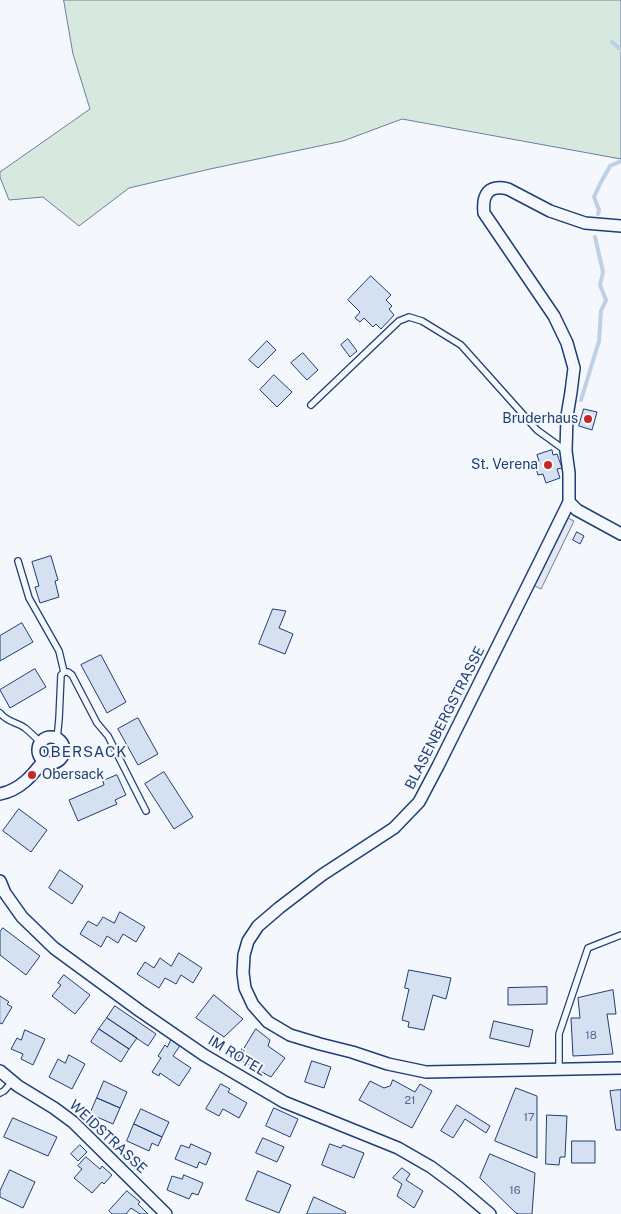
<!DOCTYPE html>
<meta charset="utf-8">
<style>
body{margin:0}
canvas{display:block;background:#f4f7fb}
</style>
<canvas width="621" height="1214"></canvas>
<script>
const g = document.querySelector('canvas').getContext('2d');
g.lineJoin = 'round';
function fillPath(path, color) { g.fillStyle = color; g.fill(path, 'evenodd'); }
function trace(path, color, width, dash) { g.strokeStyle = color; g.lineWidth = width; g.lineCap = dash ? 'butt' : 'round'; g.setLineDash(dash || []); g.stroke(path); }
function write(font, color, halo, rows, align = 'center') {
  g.font = font + ' "Public Sans",sans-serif'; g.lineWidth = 4; g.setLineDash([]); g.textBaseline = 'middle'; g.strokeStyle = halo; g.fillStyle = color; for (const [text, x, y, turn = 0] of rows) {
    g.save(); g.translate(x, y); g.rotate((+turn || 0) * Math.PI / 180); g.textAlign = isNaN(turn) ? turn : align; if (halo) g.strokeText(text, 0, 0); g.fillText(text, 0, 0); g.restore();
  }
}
const green = new Path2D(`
 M64,0H621V159L402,119L343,141L210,169L129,188L79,226L43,197L9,200L0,177V172L90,109L73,54Z`);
fillPath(green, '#d7e8df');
trace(green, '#687fa3', 1);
const parking = new Path2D(`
 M566,517L574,521L541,589L533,585Z`);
fillPath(parking, '#e3e8f0');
trace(parking, '#687fa3', 1);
trace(new Path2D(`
 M612,42L621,50
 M598,214L599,210L594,197L600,184L610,166L621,161
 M581,400L599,341L601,311L606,300L600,285L603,272L595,237`), '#bed0e5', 4);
const building = new Path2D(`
 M371,276L391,295L386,300L392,306L389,309L394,315L381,329L376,324L373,327L364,318L360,322L355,318L360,312L348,300Z
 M348,339L357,351L350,357L341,345Z
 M267,341L276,350L258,368L249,360Z
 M303,353L318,370L307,380L291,363Z
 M274,375L292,392L277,407L260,390Z
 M584,409L597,412L592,430L579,426Z
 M552,450L553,455L557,454L562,468L557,469L560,478L546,483L543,474L538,475L534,463L539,461L537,455Z
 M577,532L584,536L580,544L573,540Z
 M51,556L58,580L55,581L59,597L40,603L35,587L39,586L32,562Z
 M273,609L286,611L279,628L293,634L285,654L259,644Z
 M22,623L33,642L0,661V636Z
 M101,655L126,702L107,713L81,665Z
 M35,669L46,687L10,708L0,690Z
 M138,718L158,754L138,765L118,729Z
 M164,772L193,817L174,829L145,784Z
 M117,775L126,795L115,800L117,804L78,821L69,800L104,785L103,781Z
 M19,809L47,830L31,852L3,831Z
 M60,870L83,886L72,904L49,888Z
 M120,912L145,927L136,942L123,934L118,943L107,936L101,947L80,934L88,921L97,926L103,917L114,923Z
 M3,928L40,956L26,975L0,955V932Z
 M179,953L202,968L193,983L181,975L176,984L165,978L159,988L137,974L145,962L154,968L160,958L171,966Z
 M409,970L451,978L446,999L433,995L424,1030L408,1027L409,1022L402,1020L409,989L405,988Z
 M64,975L90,995L75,1014L52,996L61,985L58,983Z
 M547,987V1004L508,1005V988Z
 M613,990L616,1014H607L613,1054L573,1056L571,1018H580L578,998Z
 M214,995L243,1019L224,1037L196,1018Z
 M0,996L9,1002L7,1004L12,1007L2,1024L0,1023Z
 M115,1006L156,1034L148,1046L107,1018Z
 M107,1018L137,1038L129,1049L99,1029Z
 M494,1021L533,1030L529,1047L490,1038Z
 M99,1029L129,1049L121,1062L91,1042Z
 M256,1029L270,1040L268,1046L285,1058L271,1077L238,1059Z
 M25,1030L45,1039L33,1065L21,1059L23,1054L11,1049L17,1038L21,1040Z
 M172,1038L181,1044L173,1056L191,1068L179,1086L160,1073L159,1076L152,1072L161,1058L158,1056L165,1045L167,1047Z
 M69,1055L85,1064L72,1089L49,1077L58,1059L65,1063Z
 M312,1061L331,1067L324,1088L305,1082Z
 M393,1080L415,1092L420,1084L432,1091L412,1128L359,1100L370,1081L384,1088L390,1086Z
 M104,1081L127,1092L120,1108L97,1098Z
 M221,1084L230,1089L228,1092L247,1103L239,1118L223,1109L219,1116L206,1109Z
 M516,1088L537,1096V1158L495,1141Z
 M621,1090V1130H616L610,1091Z
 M97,1098L120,1108L113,1124L90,1114Z
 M457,1105L490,1126L486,1133L465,1119L453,1138L441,1131Z
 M274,1108L298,1119L290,1137L266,1126Z
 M141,1109L169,1122L162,1137L134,1124Z
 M547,1115L567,1116L565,1157H560L559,1165L546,1164Z
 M13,1118L57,1137L48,1156L4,1137Z
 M134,1124L162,1137L158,1146L152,1143L149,1151L127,1141Z
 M263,1138L284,1147L277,1162L256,1153Z
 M572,1141H595V1163H572Z
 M191,1144L211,1153L206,1165L199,1162L197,1168L175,1159L181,1145L189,1148Z
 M330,1144L341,1148L343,1145L364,1153L354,1178L322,1165Z
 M80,1145L87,1152L78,1161L71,1154Z
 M490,1154L535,1173L532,1214H519L516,1213L480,1178Z
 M86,1157L100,1169L102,1166L112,1175L104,1184L102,1182L92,1193L74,1178L82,1169L78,1166Z
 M402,1168L410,1174L406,1180L423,1191L414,1208L397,1196L402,1184L393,1178Z
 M10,1170L35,1182L23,1208L0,1197V1191Z
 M258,1171L291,1185L279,1213L246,1200Z
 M184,1175L203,1183L198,1195L192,1193L189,1199L167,1190L172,1176L182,1179Z
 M127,1191L140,1202L138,1204L148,1214H140L131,1208L126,1214H112L109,1211Z
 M314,1197L346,1212L345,1214H307Z`);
fillPath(building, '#d5e0f0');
trace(building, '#1d3f73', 1);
const service = new Path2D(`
 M311,405L399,321L409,317L422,321L461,345L537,430L566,451
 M18,561L29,598L59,651L64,672L61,675L59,719L57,739
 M64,672H68L72,675L97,723L108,736L146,811
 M0,713C8,723 15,721 25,728C30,732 35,737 40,742
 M559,1069V1034L588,948L621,935
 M0,1093L4,1091L12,1082`);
const minor = new Path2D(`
 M621,226L585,223L550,211L508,189C488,184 482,195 484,213L554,316L567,343L574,368L571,392L567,416L566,451L569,473V502L539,563L438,766L419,802L394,828L322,875L279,908L258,926L248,941L244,955L243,973L245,988L253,1005L268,1022L290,1035L320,1044L352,1052L388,1064L426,1072L621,1068
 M569,502L577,510L621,534
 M38 750a13 13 0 1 1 26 0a13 13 0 1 1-26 0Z
 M0,794C20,790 32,776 44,760
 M0,881L5,893L22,917L54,948L140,1011L204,1055L284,1102L398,1148L431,1167L458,1187L490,1214
 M0,1071L18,1086L54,1108L73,1122L166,1214`);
trace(service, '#1d3f73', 8);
trace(minor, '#1d3f73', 14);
trace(service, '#f4f7fb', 5.5);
trace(minor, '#f4f7fb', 11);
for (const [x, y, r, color] of [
 [588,419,5,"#c62828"],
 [548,465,5,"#c62828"],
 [32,775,5,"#c62828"]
]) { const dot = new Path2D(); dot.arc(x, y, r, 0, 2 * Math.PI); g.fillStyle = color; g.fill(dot); trace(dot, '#f4f7fb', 2); }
write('11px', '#4b6792', null, [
 ["18",591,1036],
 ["21",410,1101],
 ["17",529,1118],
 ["16",515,1191]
]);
write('14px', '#1d3f73', '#f4f7fb', [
 ["Bruderhaus",578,419],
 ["St. Verena",538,465],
 ["Obersack",42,775,"left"]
], 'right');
write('14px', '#1d3f73', '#f4f7fb', [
 ["BLASENBERGSTRASSE",445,718,-63],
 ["IM RÖTEL",237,1056,31],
 ["WEIDSTRASSE",108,1137,43]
]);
g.letterSpacing = '1px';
write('15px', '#1d3f73', '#f4f7fb', [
 ["OBERSACK",83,752]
]);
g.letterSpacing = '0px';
</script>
